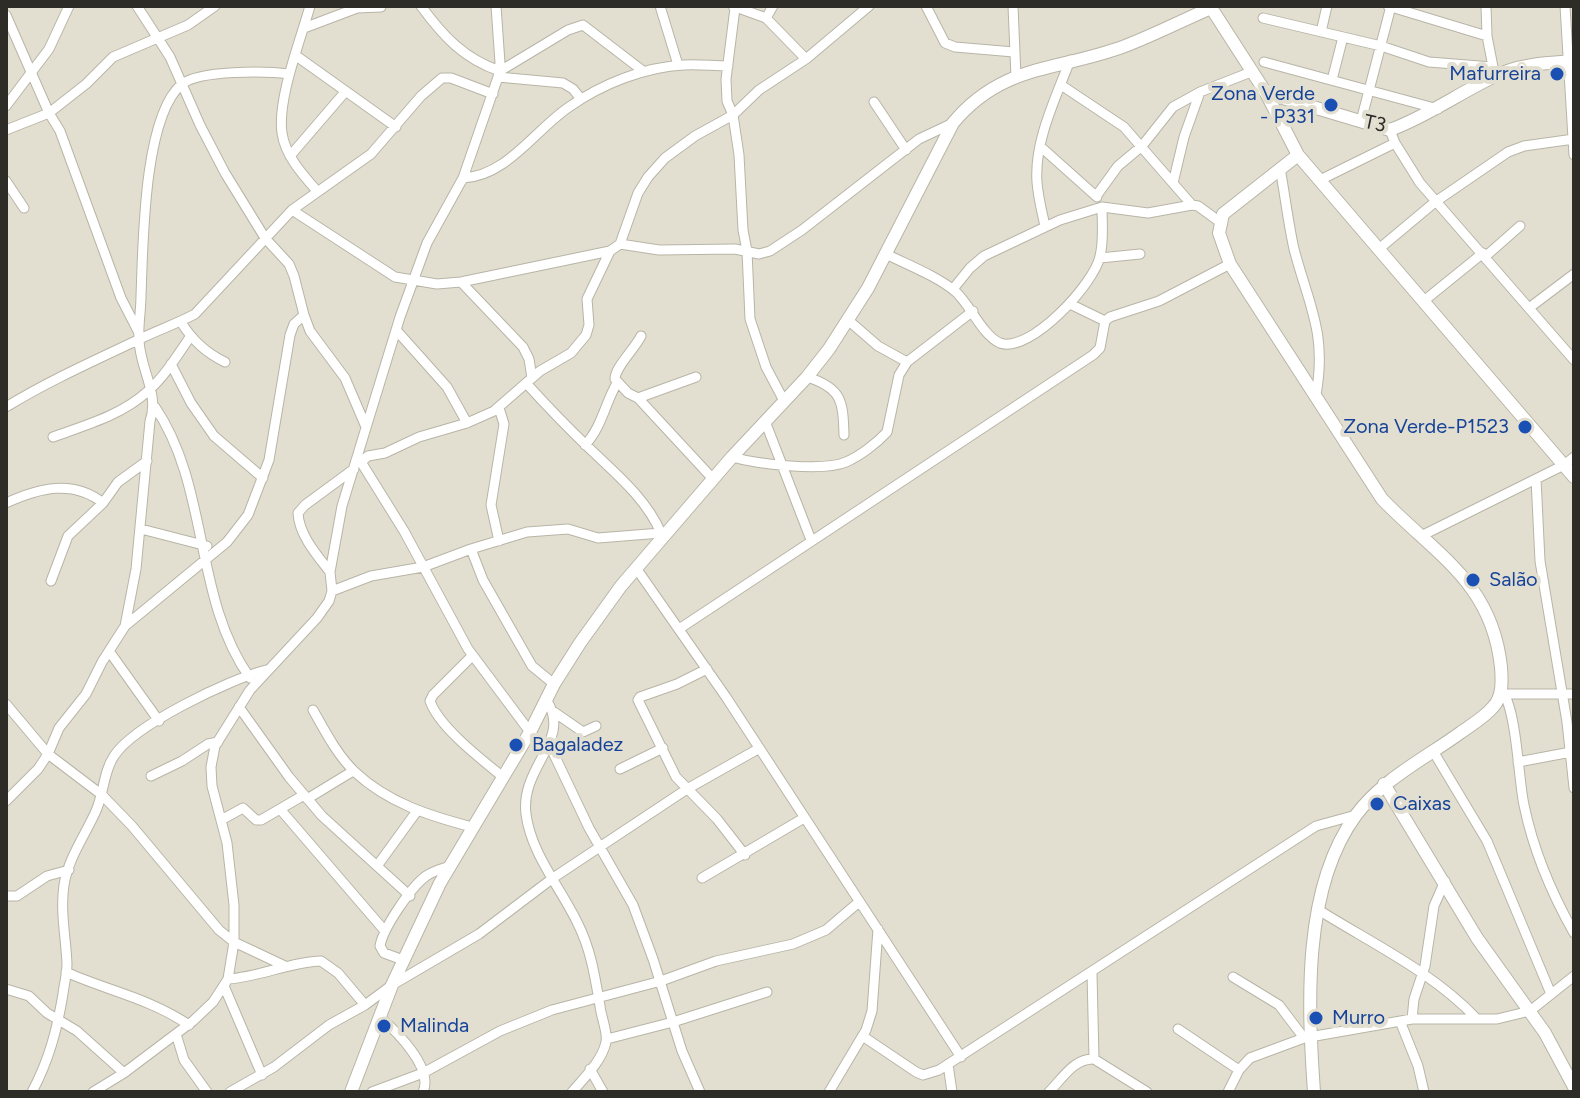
<!DOCTYPE html>
<meta charset="utf-8">
<style>
body{margin:0}
#map{position:relative;width:1580px;height:1098px;overflow:hidden;background:#e2dfd1;font-family:Figtree,sans-serif}
canvas{display:block}
.frame{position:absolute;inset:0;border:8px solid #2d2c27;pointer-events:none}
</style>
<div id="map">
<canvas width="1580" height="1098"></canvas>
<div class="frame"></div>
</div>
<script>
const g = document.querySelector('canvas').getContext('2d');
g.lineJoin = 'round';
function trace(path, color, width, dash) { g.strokeStyle = color; g.lineWidth = width; g.lineCap = dash ? 'butt' : 'round'; g.setLineDash(dash || []); g.stroke(path); }
function write(font, color, halo, rows, align = 'center') {
  g.font = font + ' Figtree,sans-serif'; g.lineWidth = 8; g.setLineDash([]); g.textBaseline = 'middle'; g.strokeStyle = halo; g.fillStyle = color; for (const [text, x, y, turn = 0] of rows) {
    g.save(); g.translate(x, y); g.rotate((+turn || 0) * Math.PI / 180); g.textAlign = isNaN(turn) ? turn : align; if (halo) g.strokeText(text, 0, 0); g.fillText(text, 0, 0); g.restore();
  }
}
const minor = new Path2D(`
 M137,6L170,57L200,125L225,173L265,238L289,264L294,276L304,315L310,331L345,378L366,427
 M310,6C301,39 277,99 282,133C285,155 302,174 317,191
 M421,6C443,36 464,59 500,71L568,30L583,25L643,71
 M660,6L678,65
 M733,6L766,18L806,59
 M926,6L945,43L955,47L1014,52
 M1013,6L1016,77
 M1388,6L1487,36
 M1486,6L1487,36L1494,72
 M1565,6L1574,155
 M735,8L726,79L727,101L733,115L739,155L743,230L747,251L750,319L766,367L784,401
 M6,15L49,113L60,131L121,298L139,333
 M766,18L773,6
 M1263,18L1381,46L1429,62L1492,67
 M304,28L357,8L381,7
 M1321,32L1327,6
 M295,55L396,127
 M1264,62L1438,109
 M498,77L563,83L573,89L581,99
 M1332,80L1343,37
 M1061,85L1124,127L1192,205
 M874,102L906,150
 M6,106L49,49L69,6
 M1361,121L1391,6
 M6,130L49,113L86,84L113,57L188,25L215,6
 M1390,130L1395,143L1420,183L1574,360
 M1041,147L1097,197
 M290,156L345,92
 M1280,168C1285,195 1288,222 1294,249C1309,306 1327,333 1316,395
 M463,178C507,176 535,130 569,107C602,84 644,67 684,65C698,64 713,66 728,66
 M1320,180L1395,143
 M6,181L24,208
 M1173,183L1184,137L1200,92
 M1097,195L1118,166L1142,146L1173,107L1200,92L1251,72
 M292,210L395,277L437,284L461,282L610,251L620,244L659,250L735,249L759,254L770,251L802,230L919,139L953,123
 M1045,226C1042,212 1038,197 1037,182C1034,141 1056,98 1070,60
 M620,244L638,193L648,177L665,158L695,136L733,115L759,90L806,59L869,6
 M1380,248L1435,202L1508,152L1524,146L1574,139
 M886,254C908,265 937,276 956,292C970,305 983,336 1000,343C1030,354 1095,283 1100,256C1104,241 1102,223 1102,207
 M1486,256L1520,226
 M1100,258L1140,254
 M461,282L523,347L529,359L532,378
 M953,289L970,268L984,256L1060,220L1102,207L1148,213L1192,205L1198,206L1220,222
 M1425,300L1483,253
 M1070,304L1105,321
 M1529,308L1574,274
 M848,320L878,346L907,362
 M181,322C192,340 206,353 225,362
 M397,331L447,387L467,423
 M641,336C634,350 615,367 615,379L628,393L638,398L713,479
 M171,364L191,403L214,436L263,478
 M807,377C842,388 843,401 844,435
 M526,383C546,405 566,426 588,447C615,473 646,498 661,533
 M638,398L696,377
 M6,407C50,380 98,359 144,337C161,329 178,323 195,314L292,210L371,154L421,96L442,78H451L493,94
 M155,407C210,488 193,598 250,678
 M765,421L811,540
 M53,437C86,425 122,415 148,391C165,376 177,356 190,337
 M585,445C602,427 605,403 617,383
 M732,457C757,464 823,472 846,462C860,456 877,443 887,432L899,375L907,362L973,311
 M356,460L361,462L404,531L468,649L530,732
 M361,462L368,456L385,453L419,437L467,423L494,411L540,371L571,353L586,335L589,325L587,299L610,251
 M1536,479L1540,561L1567,722L1574,788
 M6,503C39,488 73,479 103,503
 M141,529L207,546
 M1421,536L1564,465L1574,457
 M499,541L491,505L504,424L499,408
 M471,549L483,580L532,666L554,684
 M636,568L726,697L961,1057
 M330,572C317,555 299,535 298,513L305,505L354,469
 M51,581L68,536L103,503L118,482L147,461
 M332,591L371,576L423,567L471,549L527,532L568,529L598,538L661,533L664,536
 M125,626L227,542L248,515L269,460L290,335L294,324L304,315
 M679,629L1093,355L1100,348L1105,321L1110,317L1159,301L1230,264
 M109,651L159,721
 M472,656L433,695L430,701C439,727 481,759 503,777
 M707,669L677,684L640,697L638,700L676,777L717,819L745,855
 M1501,689C1517,709 1518,777 1524,805C1533,849 1552,894 1574,933
 M1506,694H1574
 M547,701C572,740 520,767 526,814C531,854 561,888 578,924C591,950 595,977 600,1006C601,1017 608,1032 606,1042C602,1061 584,1078 572,1092
 M6,704L48,754L102,795L132,826L219,930L234,942L285,966
 M239,707L289,777L322,816L410,896
 M313,710C325,731 337,755 355,772C388,803 430,816 472,827
 M554,712L583,732L596,726
 M549,744L589,828L633,905L653,959L682,1051L700,1092
 M1433,751L1487,841L1551,994
 M1518,762L1571,752
 M620,769L663,748
 M151,776L182,761L208,744L218,742
 M307,799L353,771
 M6,801L38,769L48,754L59,728L86,694L102,662L125,626L136,569L150,421C160,394 139,367 139,339C138,325 141,310 141,296C143,248 143,116 182,84C200,70 266,71 289,74
 M280,809L384,930
 M221,820L243,808L256,820H261L304,795
 M377,866L417,811
 M702,878L804,818
 M6,896H17L47,876L69,870
 M1317,909C1371,943 1433,972 1477,1019
 M403,960L384,953L380,946C383,928 411,887 426,876C433,871 441,869 450,866
 M66,972C108,991 149,998 189,1025
 M1092,973L1094,1059
 M1233,977L1279,1005L1304,1038
 M228,979C260,977 289,962 321,961L338,973L365,1005
 M224,986L262,1075
 M6,989L29,996L47,1013L77,1031L124,1073
 M379,1016C396,1031 434,1068 423,1092
 M1412,1019L1414,999L1425,966L1434,906L1445,881
 M1400,1021L1418,1066L1424,1092
 M1178,1029L1239,1070
 M176,1034L184,1060L207,1092
 M864,1037L916,1072L923,1075L939,1070L1316,826L1356,815
 M607,1039L673,1022L767,992
 M948,1064L952,1092
 M590,1069L603,1092
 M32,1092C49,1060 57,1030 63,994C64,985 67,974 67,964C66,938 60,912 64,885C68,859 84,837 95,813C104,795 103,772 114,756C134,725 230,679 266,670
 M93,1092L124,1073L193,1021L213,1002L228,979L234,942V905L227,843L212,786L211,767L215,746L250,690L317,618L329,601L332,591L330,572L342,506L400,317L427,243L463,178L498,77L500,63L496,6
 M230,1092L274,1067L329,1025L365,1005L392,985L479,934L553,878L687,789L758,749
 M372,1092L423,1073L500,1031L552,1010L661,981L716,961L793,944L826,930L859,902
 M829,1092L866,1030L872,1011L878,929
 M1049,1092C1062,1079 1074,1058 1094,1059L1147,1092
 M1228,1092L1239,1070L1250,1058L1304,1038L1412,1019H1497L1530,1011L1574,976`);
const tertiary = new Path2D(`
 M1210,6L1266,93L1298,155L1574,477
 M1266,93L1390,130C1428,116 1459,93 1495,76C1519,64 1547,63 1574,61
 M1298,155L1223,214L1219,233L1230,264L1382,499C1435,554 1492,582 1501,667C1502,680 1503,697 1493,707C1485,717 1471,725 1460,733C1424,759 1383,779 1356,815C1302,888 1308,1006 1314,1092
 M1384,784L1477,938L1545,1033L1574,1087
 M351,1092L392,985L440,883L530,732L554,684L580,643L621,586L664,536L732,457L807,377L829,349L868,288L953,123C1003,63 1059,71 1125,46C1154,35 1183,20 1211,8`);
trace(minor, '#b8b5a7', 11);
trace(tertiary, '#b8b5a7', 14);
trace(minor, '#fff', 9);
trace(tertiary, '#fff', 12);
for (const [x, y, r, color] of [
 [1557,74,8,"#1a4fb4"],
 [1331,105,8,"#1a4fb4"],
 [1525,427,8,"#1a4fb4"],
 [1473,580,8,"#1a4fb4"],
 [516,745,8,"#1a4fb4"],
 [1377,804,8,"#1a4fb4"],
 [1316,1018,8,"#1a4fb4"],
 [384,1026,8,"#1a4fb4"]
]) { const dot = new Path2D(); dot.arc(x, y, r, 0, 2 * Math.PI); g.fillStyle = color; g.fill(dot); trace(dot, '#e2dfd1', 3); }
write('20px', '#164399', '#e2dfd1', [
 ["Mafurreira",1541,74,"right"],
 ["Zona Verde",1315,94,"right"],
 ["- P331",1315,117,"right"],
 ["Zona Verde-P1523",1509,427,"right"],
 ["Salão",1489,580],
 ["Bagaladez",532,745],
 ["Caixas",1393,804],
 ["Murro",1332,1018],
 ["Malinda",400,1026]
], 'left');
write('20px', '#2d2c27', '#e2dfd1', [
 ["T3",1375,124,12]
]);
</script>
